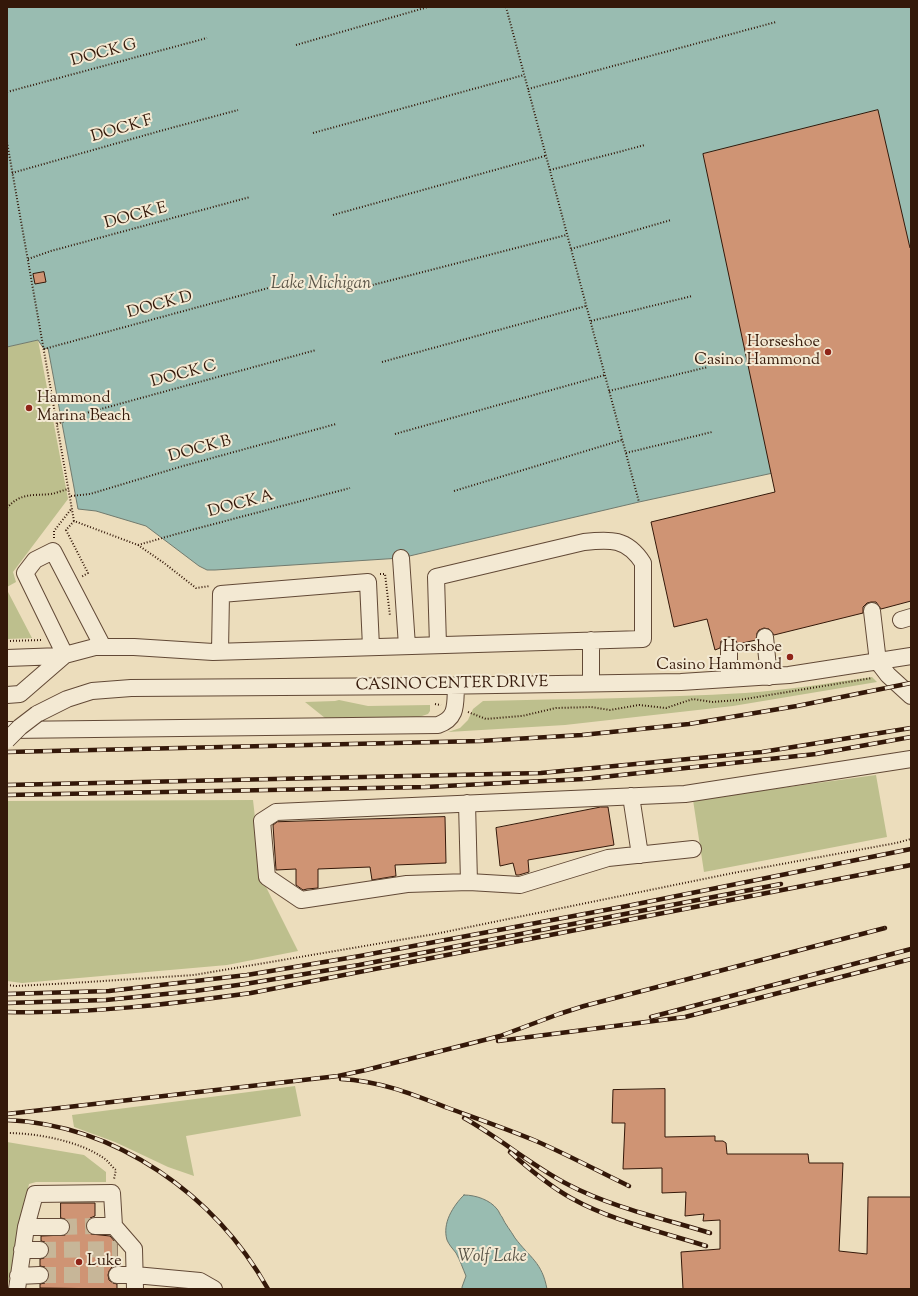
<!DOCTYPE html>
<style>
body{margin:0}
#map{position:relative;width:918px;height:1296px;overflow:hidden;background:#ecddbc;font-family:"Sorts Mill Goudy",serif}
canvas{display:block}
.frame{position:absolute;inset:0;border:8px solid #341809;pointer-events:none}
</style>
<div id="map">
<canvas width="918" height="1296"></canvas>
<div class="frame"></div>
</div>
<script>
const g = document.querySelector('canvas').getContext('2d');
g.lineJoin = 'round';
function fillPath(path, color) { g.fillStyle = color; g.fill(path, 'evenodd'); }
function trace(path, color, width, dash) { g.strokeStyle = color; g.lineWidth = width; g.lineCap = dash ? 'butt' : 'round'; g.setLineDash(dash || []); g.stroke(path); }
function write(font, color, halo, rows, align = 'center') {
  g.font = font + ' "Sorts Mill Goudy",serif'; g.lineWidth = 4; g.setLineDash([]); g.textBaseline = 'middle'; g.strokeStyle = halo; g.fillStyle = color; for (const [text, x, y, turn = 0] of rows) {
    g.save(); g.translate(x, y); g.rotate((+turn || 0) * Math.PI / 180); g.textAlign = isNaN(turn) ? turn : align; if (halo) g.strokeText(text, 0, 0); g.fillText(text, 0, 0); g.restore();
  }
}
fillPath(new Path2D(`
 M38,340L68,499L13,572L16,582L7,587V347Z
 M7,590L32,638L7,639Z
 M872,677L877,682L733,706L565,725L448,732L460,728L468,720L473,709L483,701C570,699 658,698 745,693C787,690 830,683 872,677Z
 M339,700L368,706L430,705V711L428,714L419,717L325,718L305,702L335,701Z
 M876,775L887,837L704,872L693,800Z
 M253,800L262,879L298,951L227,965L22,983L7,981V801Z
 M295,1086L301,1116L186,1136L194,1176L168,1167L115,1142L74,1127L72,1115Z
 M7,1142L84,1155L106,1172V1182H36L29,1184L7,1289Z`), '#bdbf8d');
const water = new Path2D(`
 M7,7H911V437L773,473L639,502L401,558L215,570H207L199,566L146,526L96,511L78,509L48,348L44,349L38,340L7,347Z
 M464,1195C476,1195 490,1200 497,1209C499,1211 500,1215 502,1217C505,1224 511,1231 515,1238C530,1258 542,1262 547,1289H462V1287L466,1276C463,1269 460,1260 456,1253C453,1249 449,1245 447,1240C442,1223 453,1206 464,1195Z`);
fillPath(water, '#99bcb1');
trace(water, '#717a6e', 1);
const building = new Path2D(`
 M878,110L910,248L911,247V601L881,609L876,602H871L867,603L863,607V613L774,635L769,629L764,628L759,630L757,633L756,640L738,644L734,638L729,637L725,638L721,641L720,648L715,650L707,619L674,627L651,522L775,492L703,154Z
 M44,272L46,282L35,284L33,274Z
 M601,807H608L614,845L528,860L529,872L519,875H516L513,863L500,866L496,828Z
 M445,817L446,863L395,865L396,876L372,880L370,867L318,869V888L307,889L303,890L296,885V869L276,870L273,825L277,822Z
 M665,1089V1137L715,1136V1141H723L726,1143L727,1154H808L809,1163H843L839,1251L867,1254L868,1197H911V1289H683L681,1252L720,1249V1220L703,1221L704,1214L685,1216L686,1192L662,1193V1168L623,1169L625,1123H612L613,1090Z
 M61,1203H95V1216L90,1218L87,1222L86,1226L87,1231L91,1234L110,1236L117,1244V1266L112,1267L109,1271L108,1275L109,1280L113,1283L117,1284V1289L40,1288V1284L45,1283L49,1279V1275L48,1270L45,1267L40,1266V1259L44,1258L48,1255L49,1250L48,1245L45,1242L41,1241V1236L65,1235L69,1232L70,1227L69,1222L65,1219L61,1218Z`);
fillPath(building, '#cf9474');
trace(building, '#341809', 1);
trace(new Path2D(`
 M61,1227L95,1226
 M40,1250L117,1249
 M40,1275H117`), '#c7b698', 16, [16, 8]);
const minor = new Path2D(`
 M401,558L407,646
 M872,611L878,662L888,675L911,696
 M901,620L911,617
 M765,637L769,677
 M220,651L221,594L368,582L371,647
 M7,658L61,656L95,647H134L213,652L643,639V563C627,538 610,539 584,542L436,577L438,645
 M729,679V646
 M591,683V640
 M7,695L20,694L65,655L25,573L35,560L53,551L103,647
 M37,714L67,699L92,691L131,688L434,686L681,682L789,675L911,656
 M9,730L438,725C458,718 455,704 456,686
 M631,796L640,855
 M467,803L469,882
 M693,849L608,858L520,885L469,882L407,884L301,900L267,877L262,821L276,812L685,794L911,759
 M95,1226H114
 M26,1227H61
 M22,1250H40
 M117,1275H135L200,1281L214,1289
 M18,1276L40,1275
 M17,1289L26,1227L35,1194L112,1193L114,1226L134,1249L135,1289`);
trace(minor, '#624936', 18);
trace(new Path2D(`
 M506,7L639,502
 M296,45L428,7
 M528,89L776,22
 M7,92L207,38
 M313,133L524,75
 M7,142L74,521L138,545L164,563L196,588L210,586
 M550,170L645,145
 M12,173L160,131L238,110
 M333,215L545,156
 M571,249L671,220
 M28,259L51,251L250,197
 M361,288L566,235
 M591,321L692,296
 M44,349L283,284
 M382,362L586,306
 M609,391L708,367
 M57,424L79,415L316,350
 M395,434L605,375
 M626,453L712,432
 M454,491L622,440
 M71,496L90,494L183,466L336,424
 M7,508C21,492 33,496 51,494C57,493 63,490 69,489
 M74,521L66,530L88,573L81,577
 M54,538V531L72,508
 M138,545L180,533L350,488
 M380,574H385L390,616
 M7,641L42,640
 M435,704L441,705
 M468,712L486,719L522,716L556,708L591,707L610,710L639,705L666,708L693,699L712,702L739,700L872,678
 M7,985L16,986L73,983L194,975L435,934L733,873L896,843L911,839
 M7,1133C37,1133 80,1141 105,1159C109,1162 112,1167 116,1170L114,1179`), '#341809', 2, [1, 2]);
trace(minor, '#f3e9d3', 16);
const rail = new Path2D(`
 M7,752L480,741L582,735L689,724L797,706L911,683
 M7,785L541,773L762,752L911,728
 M7,795L425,787L584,779L816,754L911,737
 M7,994L109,991L247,975L360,956L627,906L911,849
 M7,1003L106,1000L195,991L245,984L359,965L781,884
 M7,1012C89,1014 171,1004 251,993L911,865
 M651,1017L911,949
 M498,1041L685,1017L911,959
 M341,1079C380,1081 412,1094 448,1108C478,1119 507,1129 536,1141C568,1155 598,1171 629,1186
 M7,1114L338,1076L366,1070L500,1036L559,1014L584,1006L885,928
 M464,1118C500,1138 532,1166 569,1185C611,1207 665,1219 710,1233
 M7,1120C117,1125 215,1195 268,1289
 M510,1152C529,1169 548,1185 571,1198C612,1221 662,1232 706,1246`);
trace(rail, '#341809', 4.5);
trace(rail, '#f3e9d3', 3, [9]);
const minorBridge = new Path2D(`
 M7,740L20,727L37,714`);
trace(minorBridge, '#624936', 18, []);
trace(minorBridge, '#f3e9d3', 16);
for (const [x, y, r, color] of [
 [828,352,4,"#8f2418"],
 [29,408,4,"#8f2418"],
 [790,657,4,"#8f2418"],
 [79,1262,4,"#8f2418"]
]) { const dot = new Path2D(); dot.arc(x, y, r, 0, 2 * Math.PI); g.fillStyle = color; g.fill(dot); trace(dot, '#f3e9d3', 1.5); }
write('16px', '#341809', '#f3e9d3', [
 ["DOCK G",104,54,-15],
 ["DOCK F",122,130,-16],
 ["DOCK E",136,217,-15],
 ["DOCK D",160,306,-15],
 ["DOCK C",184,375,-15],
 ["DOCK B",200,450,-15],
 ["DOCK A",241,505,-15],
 ["CASINO CENTER DRIVE",452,685,-1]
]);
write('16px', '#341809', '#f3e9d3', [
 ["Horseshoe",820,343],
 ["Casino Hammond",820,361],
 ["Hammond",37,399,"left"],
 ["Marina Beach",37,417,"left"],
 ["Horshoe",782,648],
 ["Casino Hammond",782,666],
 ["Luke",87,1262,"left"]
], 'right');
write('italic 17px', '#575144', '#f3e9d3', [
 ["Lake Michigan",321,285],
 ["Wolf Lake",492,1258]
]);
</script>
